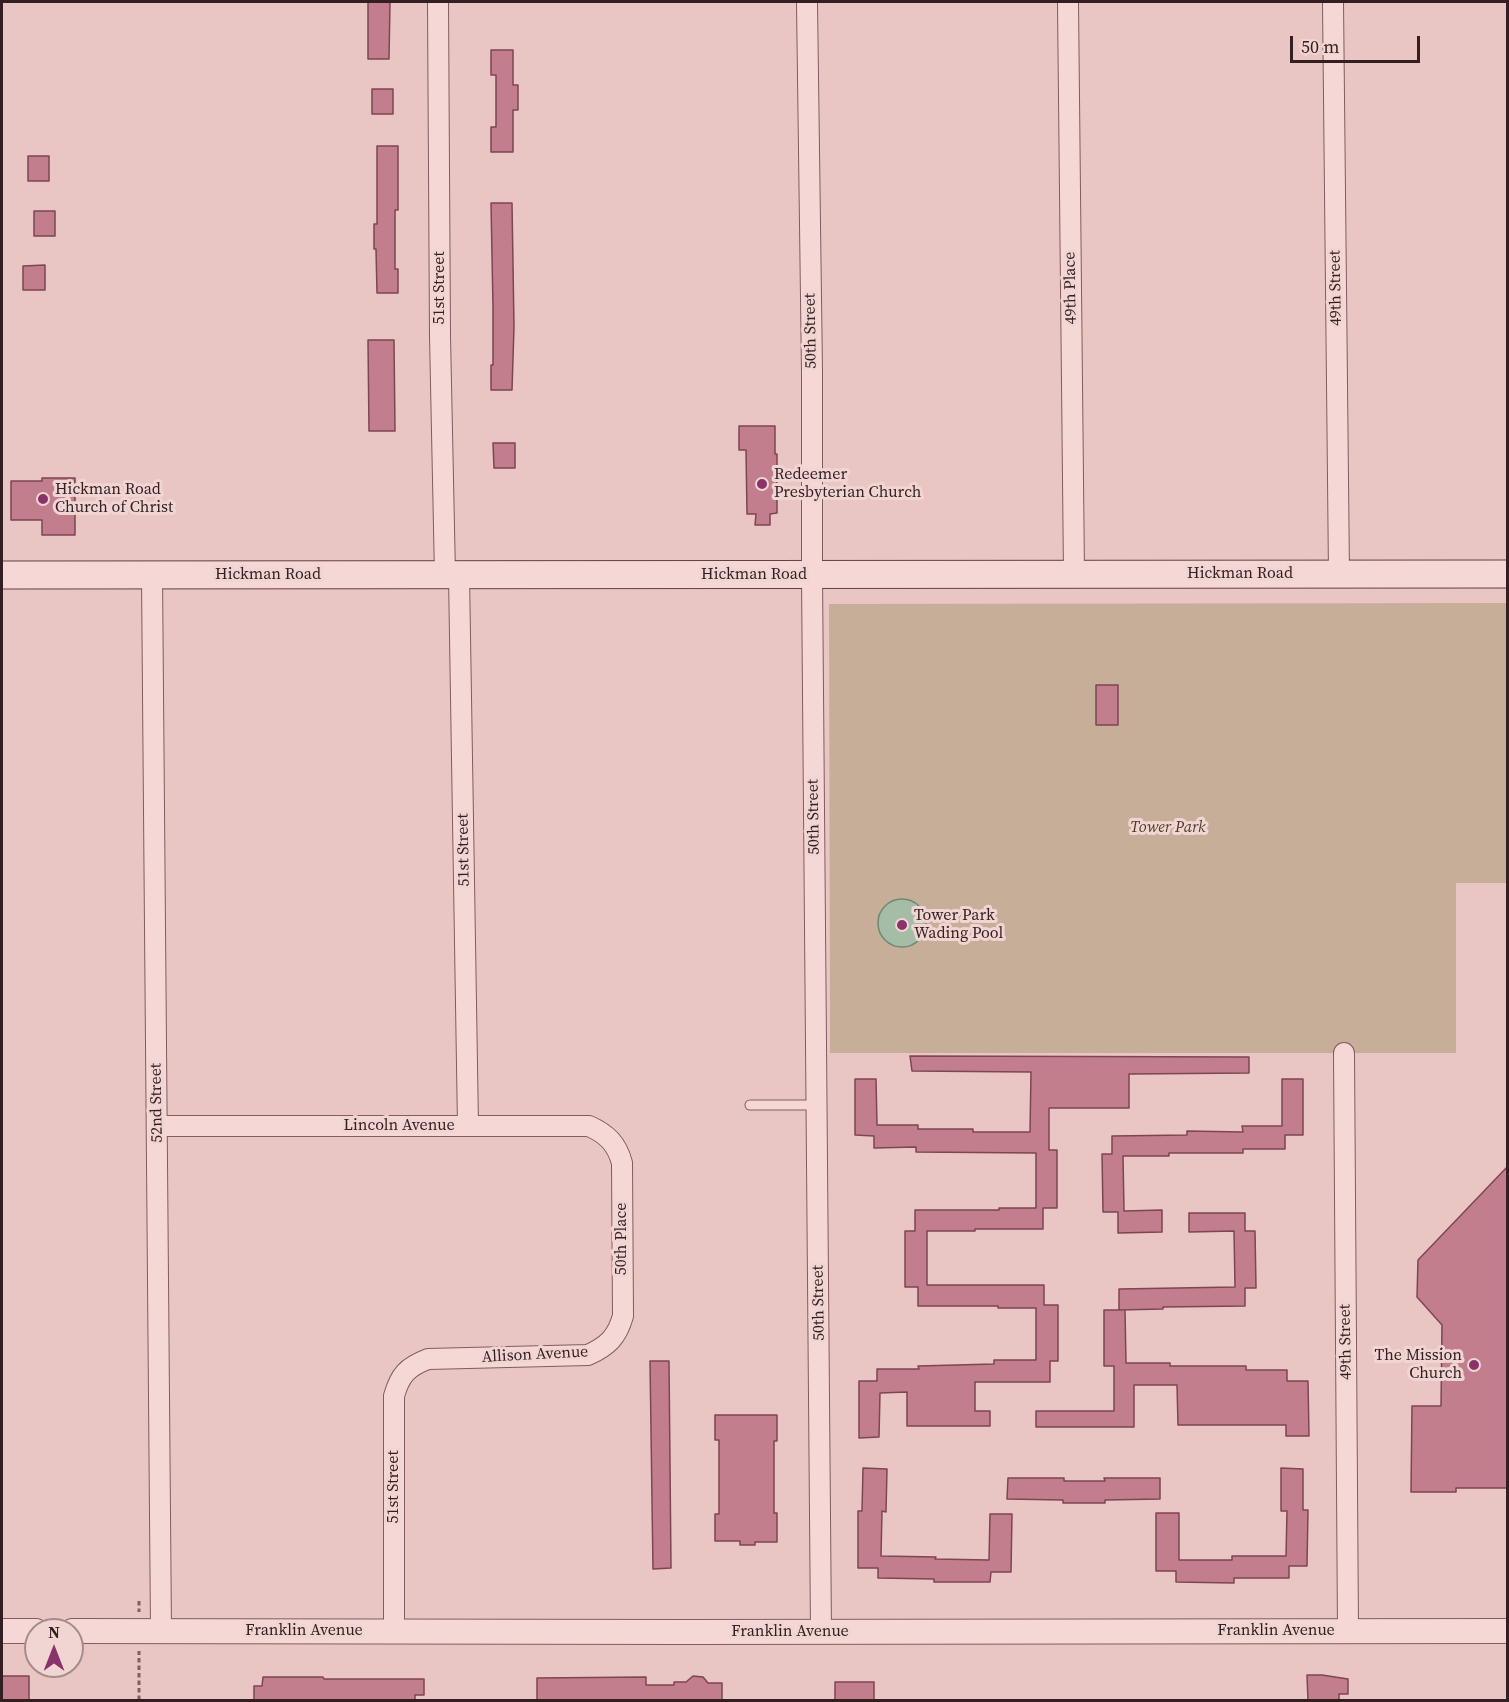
<!DOCTYPE html>
<style>
body{margin:0}
#map{position:relative;width:1509px;height:1702px;overflow:hidden;background:#e9c6c4;font-family:"Source Serif 4",serif}
canvas{display:block}
.frame{position:absolute;inset:0;border:3px solid #331f22;pointer-events:none}
.north{position:absolute;left:24px;top:1618px;width:60px;height:60px;box-sizing:border-box;background:#f1d5d2;border:2px solid #a58c8c;border-radius:50%;rotate:0deg;font-size:16px;font-weight:700;line-height:24px;text-align:center;color:#331f22}
.north::after{content:'';display:block;margin:auto;width:21px;height:27px;background:#8a336b;clip-path:polygon(50% 0,100% 100%,50% 72%,0 100%)}
.scale{position:absolute;left:1290px;top:36px;width:130px;height:27px;box-sizing:border-box;border:3px solid #331f22;border-top:0;padding-left:8px;font-size:18px;line-height:21px;white-space:nowrap;color:#331f22;-webkit-text-stroke:4px #f1d5d2;paint-order:stroke}
</style>
<div id="map">
<canvas width="1509" height="1702"></canvas>
<div class="frame"></div>
<div class="north">N</div>
<div class="scale">50 m</div>
</div>
<script>
const g = document.querySelector('canvas').getContext('2d');
g.lineJoin = 'round';
function fillPath(path, color) { g.fillStyle = color; g.fill(path, 'evenodd'); }
function trace(path, color, width, dash) { g.strokeStyle = color; g.lineWidth = width; g.lineCap = dash ? 'butt' : 'round'; g.setLineDash(dash || []); g.stroke(path); }
function write(font, color, halo, rows, align = 'center') {
  g.font = font + ' "Source Serif 4",serif'; g.lineWidth = 6; g.setLineDash([]); g.textBaseline = 'middle'; g.strokeStyle = halo; g.fillStyle = color; for (const [text, x, y, turn = 0] of rows) {
    g.save(); g.translate(x, y); g.rotate((+turn || 0) * Math.PI / 180); g.textAlign = isNaN(turn) ? turn : align; if (halo) g.strokeText(text, 0, 0); g.fillText(text, 0, 0); g.restore();
  }
}
fillPath(new Path2D(`
 M1507,603V883H1456V1053H830L829,604Z`), '#c6ae99');
const water = new Path2D(`
 M878 923a24 24 0 1 1 48 0a24 24 0 1 1-48 0Z`);
fillPath(water, '#a5bca7');
trace(water, '#6d8971', 1.5);
const building = new Path2D(`
 M368,2H390L389,59H368Z
 M491,50H513V85H518V110H513V152H491V127H496V75H491Z
 M372,89H393V114H372Z
 M377,146H398V210H395V269H398V293H377L376,249H374V224H377Z
 M28,156H49V181H28Z
 M491,203H512L514,327L512,390H491V365H493V307Z
 M34,211H55V236H34Z
 M45,265V290H23V266Z
 M368,340H394L395,431H369Z
 M739,426H775V454H777V513L770,514V525H755L756,514H747L746,450H739Z
 M493,443H515V468H494Z
 M42,478H75V535H42V520H11V481H42Z
 M1096,685H1118V725H1096Z
 M910,1056L1249,1057V1073L1129,1074V1108H1049V1150H1057V1208H1043V1229H975V1231H927V1285H1044V1305H1058V1361H1050V1382H975V1411H990V1426H907V1392L880,1393L879,1437L859,1438V1381H877V1369H919L918,1366L994,1364V1360H1036V1308H998V1306H918V1287H905V1231H915V1210H999V1208H1036V1153L916,1152V1147L874,1148V1136L855,1135V1079H876L877,1125H918V1129H973V1132H1030L1031,1072L912,1071Z
 M1282,1079H1303V1135H1285V1149H1243V1153H1169V1156H1123L1124,1211L1162,1210V1232L1118,1233V1212H1103L1102,1154H1112V1136L1187,1135V1131L1243,1132L1242,1126H1282Z
 M1508,1166V1488H1456V1492H1411L1412,1406H1441L1442,1325L1417,1297L1418,1260Z
 M1189,1213H1245V1231H1255L1256,1288H1245V1306L1163,1307V1309L1119,1310V1289L1235,1287L1234,1231L1189,1232Z
 M1104,1310H1125L1126,1363H1170V1366H1246V1370H1287V1381H1308L1309,1436H1286V1425H1178L1177,1385H1134V1427H1036V1411H1114V1366H1104Z
 M650,1361H669L671,1568L653,1569Z
 M715,1415H777V1441H774V1513H777V1542H755V1545H740V1541H715V1514H719V1440H715Z
 M863,1468L887,1469L886,1512L882,1511L881,1556L936,1557L935,1559L989,1560L990,1514H1012L1011,1572H991L990,1582H934V1579L878,1578V1568H858V1511H862Z
 M1281,1468L1303,1469V1510H1308L1307,1566H1289V1578H1234V1583L1176,1582V1571H1156V1513H1179V1560H1232V1556H1286L1287,1511H1281Z
 M1008,1478H1064V1481H1105L1104,1478H1160V1499L1105,1500V1503H1063V1500L1007,1499Z
 M1307,1675H1322L1348,1679V1694H1339V1701H1308Z
 M2,1676H29V1701H2Z
 M693,1676L703,1677L708,1683H722V1701H537V1678L646,1677V1685H674V1682H686Z
 M263,1677H323L324,1679H424V1695H415V1701H254V1686H262Z
 M835,1682H874V1701H835Z`);
fillPath(building, '#c37e8d');
trace(building, '#7e4552', 1.5);
const service = new Path2D(`
 M750,1105H817`);
const minor = new Path2D(`
 M438,2L440,336L445,575
 M807,2L812,372V575L821,1632
 M1068,2L1074,574
 M1333,2L1339,574
 M152,575L161,1631
 M459,575L468,1126
 M1344,1053L1348,1631
 M158,1126H589C607,1134 617,1144 622,1163L623,1316C617,1337 608,1346 588,1355L428,1359C407,1367 400,1375 394,1396V1631`);
const tertiary = new Path2D(`
 M2,1631H36
 M72,1631L684,1632L1508,1631`);
const secondary = new Path2D(`
 M2,575L1508,574`);
trace(service, '#815c60', 11);
trace(minor, '#815c60', 22);
trace(tertiary, '#815c60', 26);
trace(secondary, '#633f44', 29);
trace(new Path2D(`
 M139,1601V1612
 M139,1700V1651`), '#815c60', 3, [4.5, 3]);
trace(service, '#f5d8d6', 9);
trace(minor, '#f5d8d6', 20);
trace(tertiary, '#f5d8d6', 24);
trace(secondary, '#f5d8d6', 27);
for (const [x, y, r, color] of [
 [762,484,6,"#8a336b"],
 [43,499,6,"#8a336b"],
 [902,925,6,"#8a336b"],
 [1474,1365,6,"#8a336b"]
]) { const dot = new Path2D(); dot.arc(x, y, r, 0, 2 * Math.PI); g.fillStyle = color; g.fill(dot); trace(dot, '#f1d5d2', 2); }
write('16px', '#331f22', '#f1d5d2', [
 ["51st Street",440,288,-90],
 ["49th Place",1071,288,-91],
 ["49th Street",1336,288,-91],
 ["50th Street",811,331,-91],
 ["Hickman Road",1240,574],
 ["Hickman Road",268,575],
 ["Hickman Road",754,575],
 ["50th Street",814,817,-91],
 ["51st Street",464,850,-91],
 ["52nd Street",157,1103,-91],
 ["Lincoln Avenue",399,1126],
 ["50th Place",622,1239,-90],
 ["50th Street",819,1303,-91],
 ["49th Street",1346,1342,-91],
 ["Allison Avenue",535,1355,-3],
 ["51st Street",394,1487,-90],
 ["Franklin Avenue",304,1631],
 ["Franklin Avenue",1276,1631],
 ["Franklin Avenue",790,1632]
]);
write('16px', '#331f22', '#f1d5d2', [
 ["Redeemer",774,475],
 ["Presbyterian Church",774,493],
 ["Hickman Road",55,490],
 ["Church of Christ",55,508],
 ["Tower Park",914,916],
 ["Wading Pool",914,934],
 ["The Mission",1462,1356,"right"],
 ["Church",1462,1374,"right"]
], 'left');
write('italic 16px', '#4d3f27', '#f1d5d2', [
 ["Tower Park",1168,828]
]);
</script>
